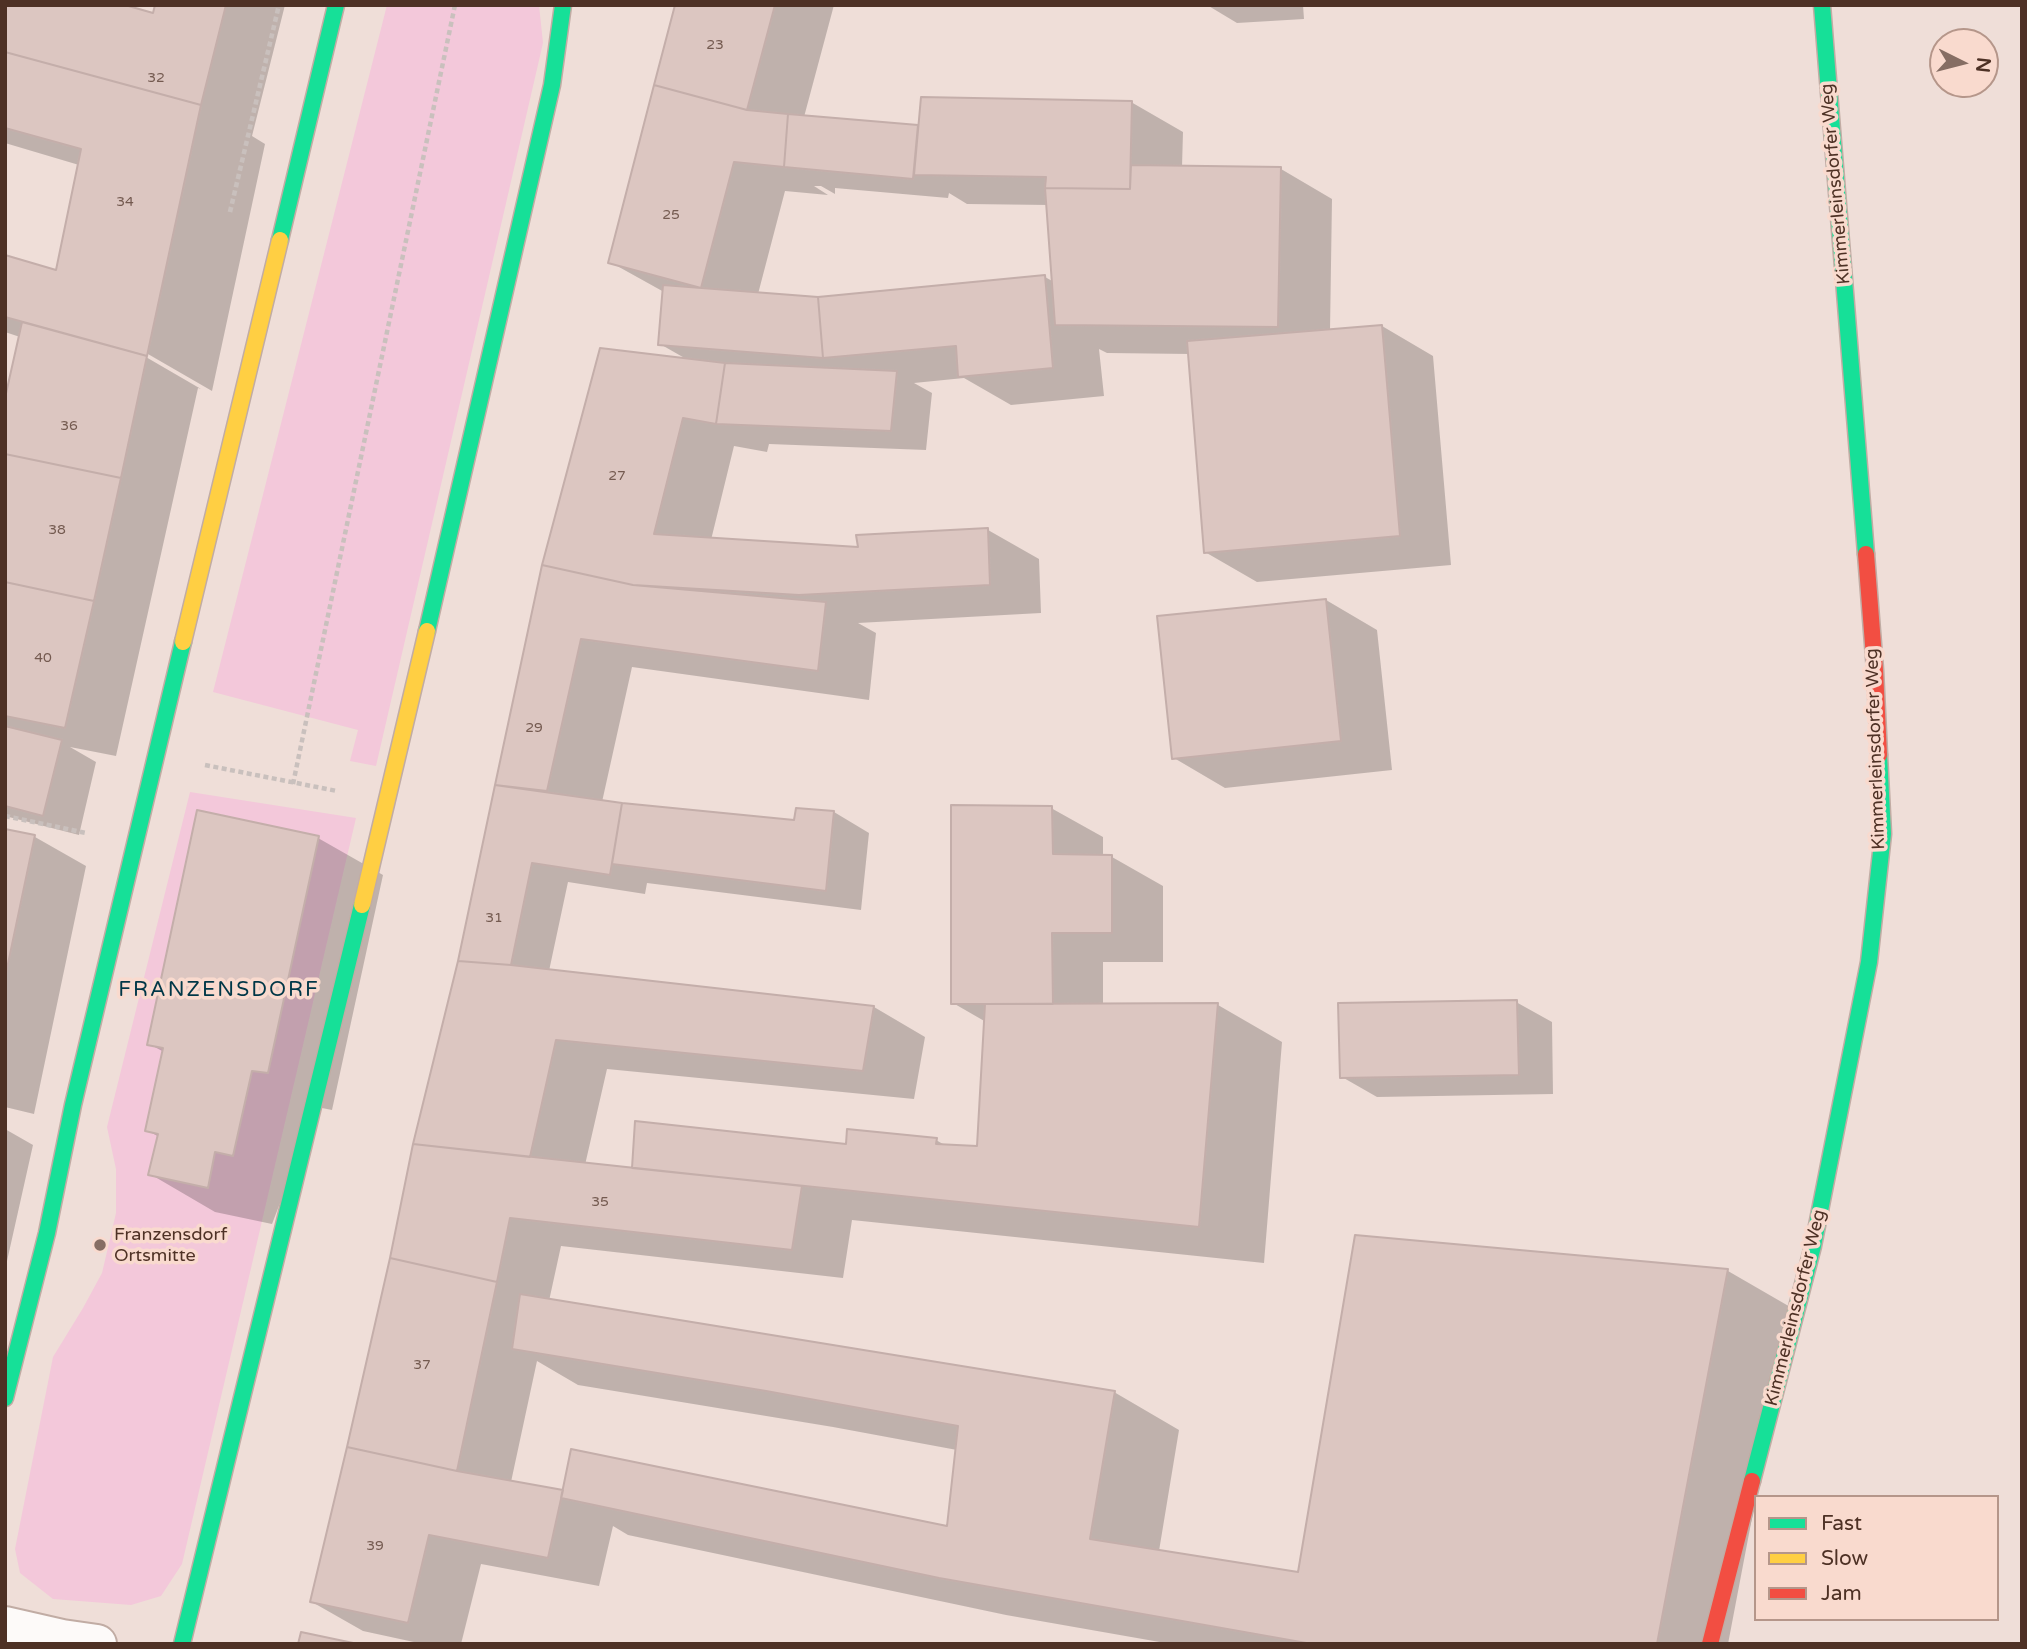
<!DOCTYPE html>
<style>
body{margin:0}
#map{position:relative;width:2027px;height:1649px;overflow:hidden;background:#efded8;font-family:"Varela Round",sans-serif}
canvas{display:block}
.frame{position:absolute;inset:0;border:7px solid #4e3125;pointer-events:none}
.legend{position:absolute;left:1754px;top:1495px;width:245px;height:126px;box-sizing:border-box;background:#f9dace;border:2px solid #b5968a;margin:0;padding:9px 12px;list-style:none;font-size:21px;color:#4e3125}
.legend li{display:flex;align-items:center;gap:14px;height:35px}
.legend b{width:35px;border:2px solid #b5968a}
.north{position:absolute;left:1929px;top:28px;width:70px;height:70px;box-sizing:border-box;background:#f9dace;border:2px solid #b5968a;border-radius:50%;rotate:96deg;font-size:19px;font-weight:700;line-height:28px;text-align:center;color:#4e3125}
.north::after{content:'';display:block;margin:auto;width:24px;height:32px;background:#866e64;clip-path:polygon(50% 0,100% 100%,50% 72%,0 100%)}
</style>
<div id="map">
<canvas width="2027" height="1649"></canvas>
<div class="frame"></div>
<ul class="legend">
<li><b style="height:9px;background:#16e098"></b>Fast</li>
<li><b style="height:9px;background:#ffcf43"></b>Slow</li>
<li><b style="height:9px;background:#f24e42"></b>Jam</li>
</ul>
<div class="north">N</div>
</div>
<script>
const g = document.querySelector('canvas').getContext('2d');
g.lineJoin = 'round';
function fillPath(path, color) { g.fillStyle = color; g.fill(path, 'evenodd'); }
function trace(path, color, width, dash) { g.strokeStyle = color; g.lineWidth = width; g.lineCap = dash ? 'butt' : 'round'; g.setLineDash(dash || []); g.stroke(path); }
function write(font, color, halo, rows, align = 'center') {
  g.font = font + ' "Varela Round",sans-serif'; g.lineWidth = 7; g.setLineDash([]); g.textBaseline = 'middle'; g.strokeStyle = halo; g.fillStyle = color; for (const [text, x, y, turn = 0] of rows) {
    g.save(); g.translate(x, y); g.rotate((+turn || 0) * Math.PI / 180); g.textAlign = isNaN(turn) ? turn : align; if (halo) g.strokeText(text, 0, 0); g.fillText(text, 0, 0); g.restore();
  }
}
fillPath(new Path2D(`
 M387,5H539L543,43L376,766L350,761L358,730L213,692Z
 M190,792L356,818L182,1564L161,1596L131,1605L53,1599L20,1573L15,1549L53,1357L83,1308L102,1273L116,1213V1169L107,1127Z`), '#f3c8da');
fillPath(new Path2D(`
 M5,5L154,15L157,5H285L252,136L265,144L212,391L141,350L139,353L201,389L198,388L116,756L70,747L96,762L79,835L5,816V404L20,337L5,332V257L57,272L79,165L5,143Z
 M677,5H834L804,117L920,128L1131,102L1183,132L1182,167L1281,169L1332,199L1330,331L1382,326L1433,356L1451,565L1257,582L1205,552L1190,354L1107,353L1099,349L1104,396L1011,405L964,378L914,383L932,393L926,450L769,444L767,452L734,446L711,540L860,549L988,530L1039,559L1041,613L858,623L876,633L869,700L632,667L602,802L796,822L834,812L869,833L861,910L647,883L645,894L568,882L549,971L874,1007L925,1037L914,1099L607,1069L585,1165L634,1170L848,1146L936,1140L948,1147L979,1148L986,1022L953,1003L1051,808L1103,837V856L1112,857L1163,886V962H1103V1006L1218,1005L1282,1042L1264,1263L852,1220L843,1278L561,1246L549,1301L1114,1392L1179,1430L1159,1551L1300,1574L1357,1237L1728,1271L1792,1308L1728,1644H1171L1006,1615L628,1535L613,1526L599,1586L481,1564L461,1644H423L363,1631L312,1602L459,961L496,785L688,360L660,344L664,292L610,262ZM814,186H821L835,194V188L948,198L949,193L967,204L1049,205L1054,282L1045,277L818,299L758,294L785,191L828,195ZM537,1361L578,1385L833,1427L957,1450L948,1528L565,1492L511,1482Z
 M1207,5H1303L1304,19L1237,23Z
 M1326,600L1377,630L1392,770L1225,788L1174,758Z
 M5,831L35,837L86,866L34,1114L5,1107Z
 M318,838L383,875L332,1110L317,1107L272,1224L215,1212L150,1174L159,1137L147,1130L164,1052L149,1044Z
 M1516,1002L1552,1022L1553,1094L1377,1097L1342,1077Z
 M5,1129L33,1145L5,1270Z`), '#0003');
const building = new Path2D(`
 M5,5H125L153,13L155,5H226L201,105L5,52Z
 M675,5H775L747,110L654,85Z
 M5,52L201,105L147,356L5,317V255L56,270L81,149L5,128Z
 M654,85L747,110L788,114L784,167L734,162L701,288L608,263Z
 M921,97L1132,101L1130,189L1045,188L1046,177L914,175Z
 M788,114L918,125L913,179L784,167Z
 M1131,165L1281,167L1278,327L1055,325L1045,188L1130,189Z
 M1045,275L1053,368L958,377L956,346L823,358L818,297Z
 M663,285L818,297L823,358L658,345Z
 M22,322L147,356L121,478L5,454V398Z
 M1382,325L1400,536L1204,553L1187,341Z
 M600,348L725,363L716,424L683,418L654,534L858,547L856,535L988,528L990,585L799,595L633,585L542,565Z
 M725,363L897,371L891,431L716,424Z
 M5,454L121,478L94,601L5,582Z
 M542,565L633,585L826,602L818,671L581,639L547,791L495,785Z
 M5,582L94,601L65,728L5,716Z
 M1326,599L1341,741L1172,759L1157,616Z
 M5,726L62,740L43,816L5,806Z
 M495,785L622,803L610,875L532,863L511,965L458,961Z
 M622,803L794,820L796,808L834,811L826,891L612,864Z
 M951,805L1052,806L1053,854L1112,855V933H1052L1053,1004H951Z
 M197,810L319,836L268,1073L252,1071L233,1156L215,1152L208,1188L148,1175L158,1134L145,1131L163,1048L147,1045Z
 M5,829L35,835L5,978Z
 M458,961L511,965L874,1006L863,1071L556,1040L530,1157L413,1144Z
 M1517,1000L1519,1075L1340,1078L1338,1003Z
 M1218,1003L1199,1227L632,1168L635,1121L846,1144L847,1129L937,1138L936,1144L977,1146L985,1004Z
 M413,1144L802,1186L792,1250L510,1218L497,1282L390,1258Z
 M1355,1235L1728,1269L1657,1644H1312L939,1578L561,1498L571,1449L947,1526L958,1426L766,1391L512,1349L520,1294L1115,1391L1090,1539L1298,1572Z
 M390,1258L497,1282L457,1471L347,1447Z
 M347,1447L457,1471L563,1490L548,1558L429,1535L408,1623L310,1602Z
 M301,1632L358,1644H298Z`);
fillPath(building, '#dcc6c1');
trace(building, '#c4aeaa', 2);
const street = new Path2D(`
 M5,1626L62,1639L97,1644`);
const fast = new Path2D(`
 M1822,5L1866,554
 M280,240L336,5
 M427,631L552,85L563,5
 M5,1398L47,1233L73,1105L183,642
 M1752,1481L1813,1246L1869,962L1883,834L1879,755
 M182,1644L362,905`);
const slow = new Path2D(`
 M183,642L280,240
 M362,905L427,631`);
const jam = new Path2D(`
 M1866,554L1875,670L1879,755
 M1710,1644L1752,1481`);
trace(street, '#c1aca4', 42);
trace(fast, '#c1aca4', 19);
trace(slow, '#c1aca4', 19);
trace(jam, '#c1aca4', 19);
trace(new Path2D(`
 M230,212L279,5
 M205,765L337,791
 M293,784L455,5
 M5,816L86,833`), '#c9c0bd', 4.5, [5, 3.5]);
trace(street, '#fdfaf9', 38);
trace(fast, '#16e098', 16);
trace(slow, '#ffcf43', 16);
trace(jam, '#f24e42', 16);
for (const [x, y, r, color] of [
 [100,1245,7,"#866e64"]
]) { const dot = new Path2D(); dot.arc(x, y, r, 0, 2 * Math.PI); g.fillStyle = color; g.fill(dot); trace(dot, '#f9dace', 2.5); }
write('14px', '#745a50', null, [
 ["23",715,45],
 ["32",156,78],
 ["34",125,202],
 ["25",671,215],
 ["36",69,426],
 ["27",617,476],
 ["38",57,530],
 ["40",43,658],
 ["29",534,728],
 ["31",494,918],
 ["35",600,1202],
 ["37",422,1365],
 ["39",375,1546]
]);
write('18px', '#4e3125', '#f9dace', [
 ["Kimmerleinsdorfer Weg",1836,184,-95],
 ["Kimmerleinsdorfer Weg",1876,749,-92],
 ["Kimmerleinsdorfer Weg",1796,1308,-76]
]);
write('18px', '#4e3125', '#f9dace', [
 ["Franzensdorf",114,1235],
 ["Ortsmitte",114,1256]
], 'left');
g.letterSpacing = '2px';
write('21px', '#003747', '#f9dace', [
 ["FRANZENSDORF",219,990]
]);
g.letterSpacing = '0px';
</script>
